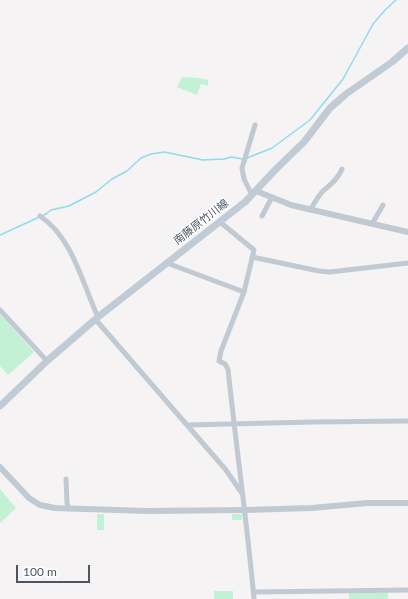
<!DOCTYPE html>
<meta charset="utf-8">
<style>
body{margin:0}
#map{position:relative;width:408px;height:599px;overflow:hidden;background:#f5f3f3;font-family:Lato,sans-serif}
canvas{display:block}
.scale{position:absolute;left:16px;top:565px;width:74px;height:18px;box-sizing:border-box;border:2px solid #4a5661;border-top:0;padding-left:5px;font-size:12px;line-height:14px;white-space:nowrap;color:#4a5661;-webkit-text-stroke:3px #fff;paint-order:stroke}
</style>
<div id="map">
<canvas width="408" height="599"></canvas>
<div class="scale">100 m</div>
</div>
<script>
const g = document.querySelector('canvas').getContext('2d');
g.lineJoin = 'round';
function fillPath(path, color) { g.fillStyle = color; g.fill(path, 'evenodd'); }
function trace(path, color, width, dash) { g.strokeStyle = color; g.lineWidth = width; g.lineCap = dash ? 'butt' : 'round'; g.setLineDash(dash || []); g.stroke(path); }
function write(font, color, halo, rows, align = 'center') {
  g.font = font + ' Lato,"Noto Sans JP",sans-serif'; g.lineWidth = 3; g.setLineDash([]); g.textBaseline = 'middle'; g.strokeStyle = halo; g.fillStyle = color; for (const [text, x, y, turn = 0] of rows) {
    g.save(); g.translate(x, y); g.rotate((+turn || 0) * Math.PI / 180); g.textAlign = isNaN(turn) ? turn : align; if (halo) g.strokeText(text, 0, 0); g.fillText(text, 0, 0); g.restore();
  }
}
fillPath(new Path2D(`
 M182,77C191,78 199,77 208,80V86L201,84L197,95L177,87Z
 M0,314L34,352L8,375L0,366Z
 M0,489L16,508L0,523Z
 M97,514H104V530H97Z
 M232,514H242V520H232Z
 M214,591H233V599H214Z
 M349,593H388V599H349Z`), '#c3f1d5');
trace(new Path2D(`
 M247,158L272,148L310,120L343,79L373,24L385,10L396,0
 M0,235L46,214L51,210L69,206L96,192L112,179L127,171L141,158L151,154L164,152L203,160L224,159L231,157L243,159`), '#90daee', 1.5);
trace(new Path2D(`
 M252,195L244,179L242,168L255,125
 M310,210C314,204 318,196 323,191C331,184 338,179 342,169
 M40,216C73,238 82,283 98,317
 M262,216L272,197
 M220,222L254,250L244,292L221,351L219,361L225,364L228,369C236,446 247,522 254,599
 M372,224L383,205
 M252,257L319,271L330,272L408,263
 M167,263L244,292
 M0,310L47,361
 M96,320L226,470L241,492
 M187,425L312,422L408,421
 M66,479L67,503L69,509
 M254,592L408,590`), '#c1cad2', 5);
trace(new Path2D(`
 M256,191L291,205L408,232
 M0,467L29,498L40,505L55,508L147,511L245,510L312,508L367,503H408`), '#c1cad2', 6);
trace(new Path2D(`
 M0,406L47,361L98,317L245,202L277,168L304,142L330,108L346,94L392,62L408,48`), '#c1cbd6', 7);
write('11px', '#4a5661', '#fff', [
 ["南藤原竹川線",201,222,-38]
]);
</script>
